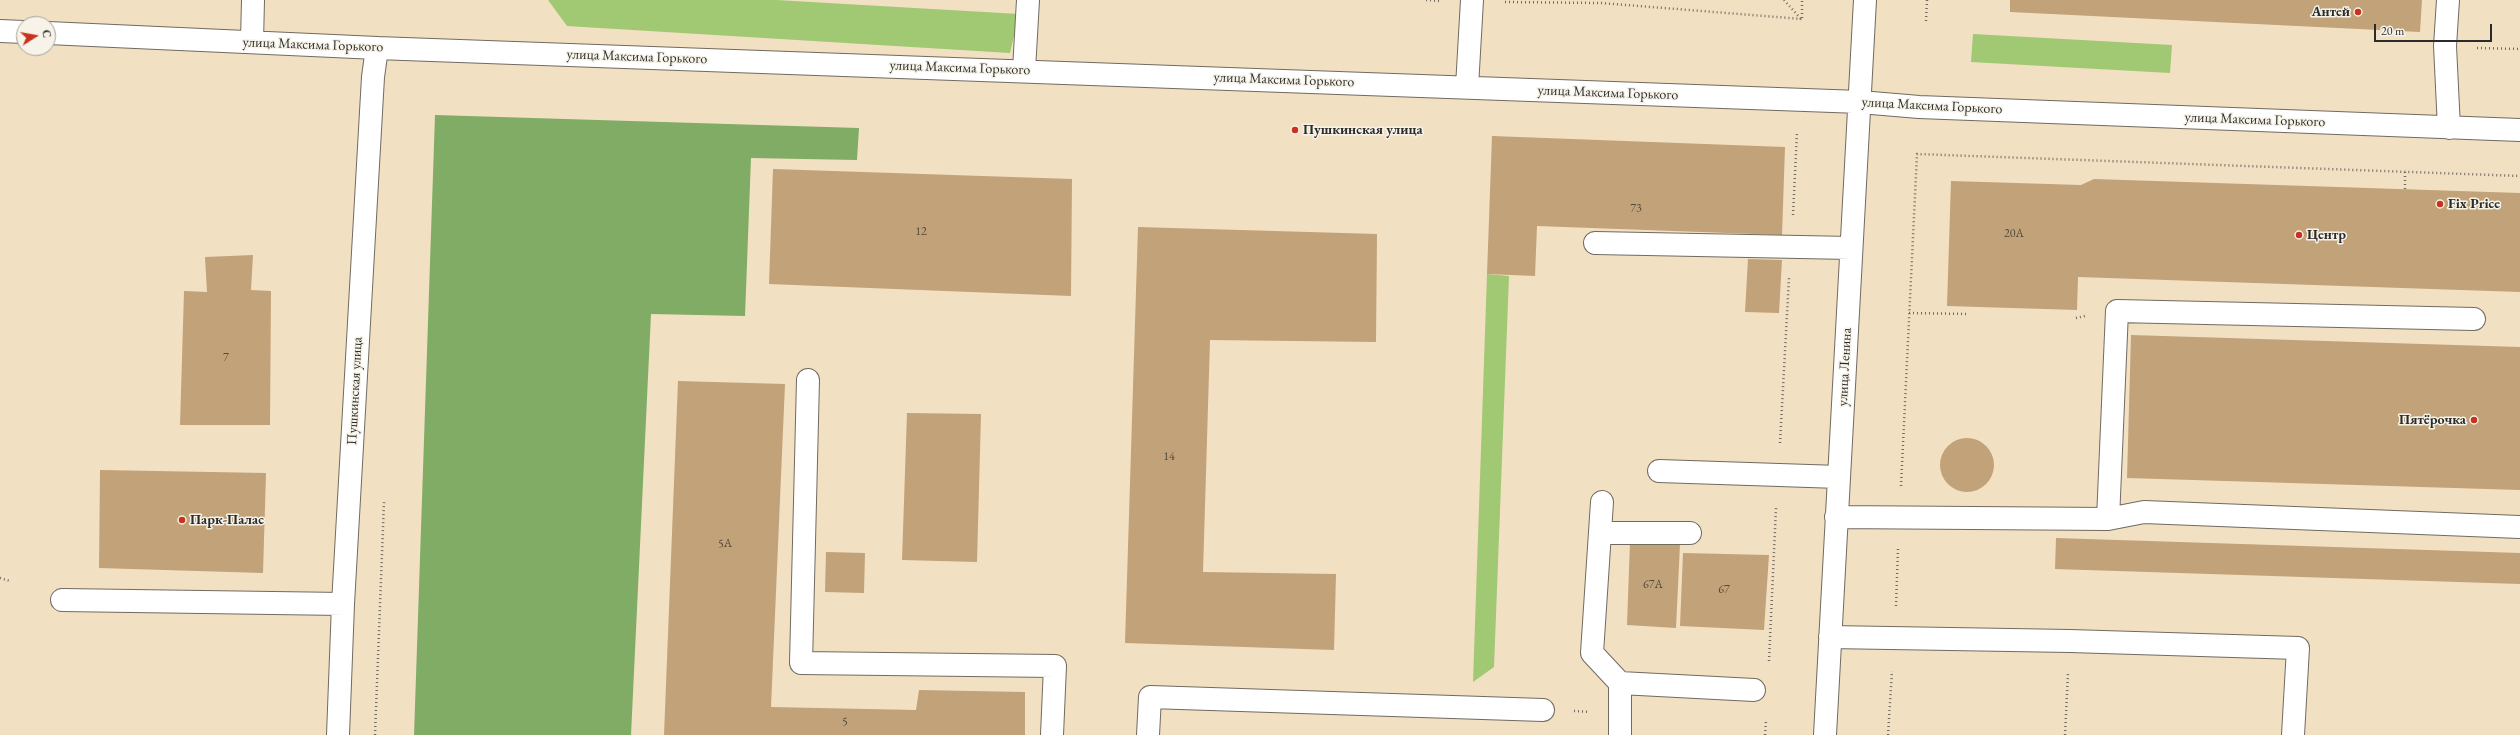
<!DOCTYPE html>
<meta charset="utf-8">
<style>
body{margin:0}
#map{position:relative;width:2520px;height:735px;overflow:hidden;background:#f2e0c3;font-family:"EB Garamond",serif}
canvas{display:block}
.north{position:absolute;left:16px;top:16px;width:40px;height:40px;box-sizing:border-box;background:#f7f3e8;border:1px solid #a5a39c;border-radius:50%;rotate:79deg;font-size:11px;font-weight:700;line-height:16px;text-align:center;color:#2b2b2b}
.north::after{content:'';display:block;margin:auto;width:14px;height:18px;background:#c8321e;clip-path:polygon(50% 0,100% 100%,50% 72%,0 100%)}
.scale{position:absolute;left:2374px;top:24px;width:118px;height:18px;box-sizing:border-box;border:2px solid #2b2b2b;border-top:0;padding-left:5px;font-size:12px;line-height:14px;white-space:nowrap;color:#2b2b2b;-webkit-text-stroke:3px #f7f3e8;paint-order:stroke}
</style>
<div id="map">
<canvas width="2520" height="735"></canvas>
<div class="north">С</div>
<div class="scale">20 m</div>
</div>
<script>
const g = document.querySelector('canvas').getContext('2d');
g.lineJoin = 'round';
function fillPath(path, color) { g.fillStyle = color; g.fill(path, 'evenodd'); }
function trace(path, color, width, dash) { g.strokeStyle = color; g.lineWidth = width; g.lineCap = dash ? 'butt' : 'round'; g.setLineDash(dash || []); g.stroke(path); }
function write(font, color, halo, rows, align = 'center') {
  g.font = font + ' "EB Garamond",serif'; g.lineWidth = 3; g.setLineDash([]); g.textBaseline = 'middle'; g.strokeStyle = halo; g.fillStyle = color; for (const [text, x, y, turn = 0] of rows) {
    g.save(); g.translate(x, y); g.rotate((+turn || 0) * Math.PI / 180); g.textAlign = isNaN(turn) ? turn : align; if (halo) g.strokeText(text, 0, 0); g.fillText(text, 0, 0); g.restore();
  }
}
fillPath(new Path2D(`
 M548,0H776L1019,14L1010,53L567,26Z
 M1973,34L2172,45L2170,73L1971,62Z
 M1487,274L1509,276L1494,667L1473,682Z`), '#a1c873');
fillPath(new Path2D(`
 M435,115L859,128L857,160L751,158L745,316L651,314L631,735H414Z`), '#80ac65');
fillPath(new Path2D(`
 M2010,0H2422L2420,32L2010,12Z
 M1492,136L1785,147L1782,235L1537,226L1535,276L1487,274Z
 M773,169L1072,179L1071,296L769,284Z
 M2094,179L2520,193V292L2078,277L2077,310L1947,306L1951,181L2081,185Z
 M1138,227L1377,234L1376,342L1210,340L1203,572L1336,574L1334,650L1125,643Z
 M253,255L251,290L271,291L270,425H180L184,291L207,292L205,257Z
 M1748,259L1782,260L1779,313L1745,312Z
 M2131,335L2520,347V490L2127,478Z
 M678,381L785,384L771,707L916,710L919,690L1025,692V735H664Z
 M907,413L981,414L977,562L902,560Z
 M1940 465a27 27 0 1 1 54 0a27 27 0 1 1-54 0Z
 M100,470L266,473L263,573L99,568Z
 M2056,538L2520,553V584L2055,569Z
 M1630,542L1680,544L1676,628L1627,625Z
 M826,552L865,553L864,593L825,592Z
 M1683,553L1769,555L1764,630L1680,626Z`), '#c2a278');
const minor = new Path2D(`
 M2448,0L2445,46L2449,128
 M0,31L24,32
 M48,33L377,48L1860,102L1919,107L2520,130
 M252,42L253,0
 M1024,70L1028,0
 M1467,87L1472,0
 M1595,243L1851,248
 M808,380L801,663L1055,666L1052,735
 M1659,471L1839,477
 M1602,502L1592,653L1620,683
 M1836,517L2108,519L2144,512L2520,527
 M2108,519L2117,311L2474,319
 M1600,533H1690
 M62,600L343,604
 M1830,637L2070,641L2298,648L2293,735
 M338,735L343,604L373,77L377,48
 M1148,735L1150,697L1543,710
 M1620,735V683L1754,690
 M1825,735L1865,0`);
trace(minor, '#716a60', 24);
trace(new Path2D(`
 M1426,0L1440,1
 M1784,0L1801,19
 M1505,2L1601,3L1802,19
 M1802,18V0
 M1926,21L1927,0
 M2477,48L2520,49
 M2405,189V172
 M1793,215L1797,132
 M1909,313L1969,314
 M2076,318L2085,316
 M1780,443L1789,278
 M1901,486L1917,154L2520,176
 M0,578L10,581
 M1896,606L1898,549
 M1769,661L1776,508
 M1574,711L1589,712
 M375,735L384,502
 M1765,735L1766,720
 M1888,735L1892,671
 M2065,735L2068,673`), '#716a60', 2.5, [1, 3]);
trace(minor, '#fff', 22);
for (const [x, y, r, color] of [
 [2358,12,4,"#c8321e"],
 [1295,130,4,"#c8321e"],
 [2440,204,4,"#c8321e"],
 [2299,235,4,"#c8321e"],
 [2474,420,4,"#c8321e"],
 [182,520,4,"#c8321e"]
]) { const dot = new Path2D(); dot.arc(x, y, r, 0, 2 * Math.PI); g.fillStyle = color; g.fill(dot); trace(dot, '#f7f3e8', 1.5); }
write('12px', '#51493e', null, [
 ["73",1636,209],
 ["12",921,232],
 ["20А",2014,234],
 ["7",226,358],
 ["14",1169,457],
 ["5А",725,544],
 ["67А",1653,585],
 ["67",1724,590],
 ["5",845,722]
]);
write('bold 14px', '#2b2b2b', '#f7f3e8', [
 ["Антей",2350,12,"right"],
 ["Пушкинская улица",1303,130],
 ["Fix Price",2448,204],
 ["Центр",2307,235],
 ["Пятёрочка",2466,420,"right"],
 ["Парк-Палас",190,520]
], 'left');
write('14px', '#2b2b2b', '#f7f3e8', [
 ["улица Максима Горького",313,45,2],
 ["улица Максима Горького",637,57,2],
 ["улица Максима Горького",960,68,2],
 ["улица Максима Горького",1284,80,2],
 ["улица Максима Горького",1608,93,2],
 ["улица Максима Горького",1932,106,3],
 ["улица Максима Горького",2255,120,2],
 ["улица Ленина",1845,367,-87],
 ["Пушкинская улица",355,391,-87]
]);
</script>
